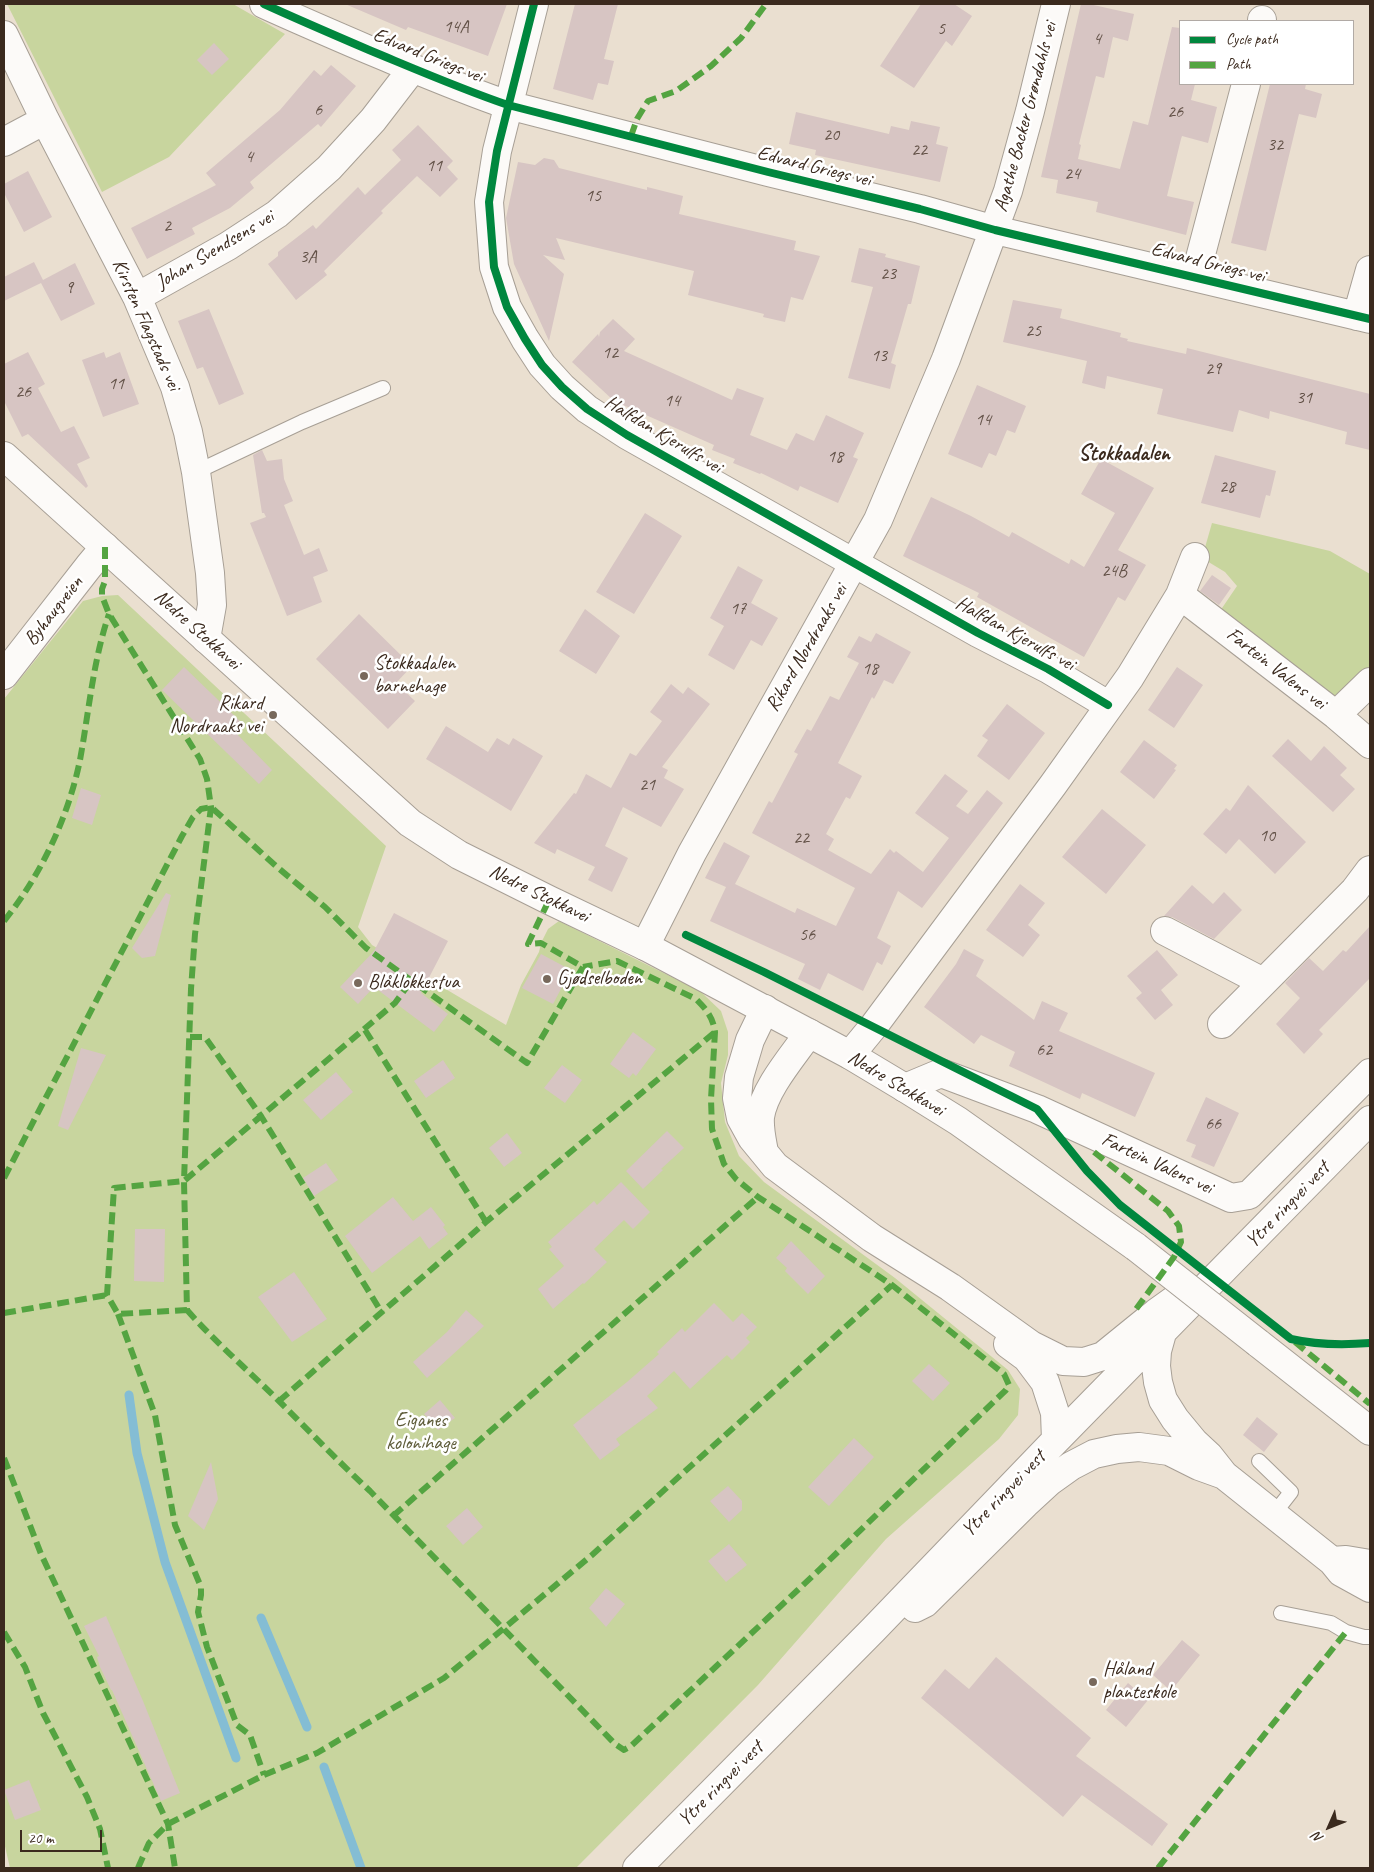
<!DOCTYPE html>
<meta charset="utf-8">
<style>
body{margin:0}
#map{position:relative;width:1374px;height:1872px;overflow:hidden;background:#eadfd0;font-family:Caveat,sans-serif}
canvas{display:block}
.frame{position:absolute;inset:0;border:5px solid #3b2a1e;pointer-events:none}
.legend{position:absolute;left:1179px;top:20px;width:175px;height:65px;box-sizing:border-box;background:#fff;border:1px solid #b1aaa5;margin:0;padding:6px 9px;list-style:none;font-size:15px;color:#3b2a1e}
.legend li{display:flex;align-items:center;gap:10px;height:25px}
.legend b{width:25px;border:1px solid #b1aaa5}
.north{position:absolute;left:1304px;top:1802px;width:50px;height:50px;-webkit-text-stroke:4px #fff;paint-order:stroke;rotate:226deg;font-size:14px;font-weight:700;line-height:20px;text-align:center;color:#3b2a1e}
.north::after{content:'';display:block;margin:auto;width:18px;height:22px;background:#3b2a1e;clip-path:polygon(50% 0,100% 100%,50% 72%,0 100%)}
.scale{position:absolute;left:20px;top:1830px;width:82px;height:22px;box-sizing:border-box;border:2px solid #3b2a1e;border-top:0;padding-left:6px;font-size:15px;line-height:18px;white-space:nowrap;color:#3b2a1e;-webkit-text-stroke:4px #fff;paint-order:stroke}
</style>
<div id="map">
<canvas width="1374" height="1872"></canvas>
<div class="frame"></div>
<ul class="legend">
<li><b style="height:6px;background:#00873e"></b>Cycle path</li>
<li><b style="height:6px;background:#54a441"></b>Path</li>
</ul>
<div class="north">N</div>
<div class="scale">20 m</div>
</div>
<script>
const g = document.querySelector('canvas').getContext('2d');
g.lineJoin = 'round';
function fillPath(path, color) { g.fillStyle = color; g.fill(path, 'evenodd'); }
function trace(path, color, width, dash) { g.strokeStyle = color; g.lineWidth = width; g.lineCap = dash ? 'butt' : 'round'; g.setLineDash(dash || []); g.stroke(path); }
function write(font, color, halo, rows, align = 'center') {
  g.font = font + ' Caveat,sans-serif'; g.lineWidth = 5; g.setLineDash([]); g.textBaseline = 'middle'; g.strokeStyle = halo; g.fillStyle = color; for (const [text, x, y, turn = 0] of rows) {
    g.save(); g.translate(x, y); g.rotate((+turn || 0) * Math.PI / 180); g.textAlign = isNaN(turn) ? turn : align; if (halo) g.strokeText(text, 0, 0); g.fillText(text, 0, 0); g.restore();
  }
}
fillPath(new Path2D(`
 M7,4H233L285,34L169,157L102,192Z
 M1212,523L1330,551L1370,574V670L1347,695L1331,696L1218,614L1237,586L1225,572L1202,558Z
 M118,595L386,846L358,927L372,945L506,1025L521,985L539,952L541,943L548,929L559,921L700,991L721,1011L728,1032V1055L721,1083L725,1122L739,1156L764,1182L895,1278L1008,1370L1020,1389L1018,1415L999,1439L886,1539L758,1685L576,1868H10L4,1842V699L83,601L102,596Z`), '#c8d59e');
trace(new Path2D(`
 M129,1395L137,1453L165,1562L236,1758
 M261,1618L307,1727
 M324,1767L361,1868`), '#84bdd4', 9);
fillPath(new Path2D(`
 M345,4H507L488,56L408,27L406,30Z
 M575,4H618L604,59L614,61L608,85L598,83L593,100L553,89Z
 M921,4H954L972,16L952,46L946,41L914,88L880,66Z
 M1081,4H1089L1134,14L1128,41L1113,37L1104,78L1096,76L1079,144L1081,145L1078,159L1120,169L1133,121L1148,125L1172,27L1180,28V84H1195L1191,100L1217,107L1208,143L1182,136L1181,139L1167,196L1194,202L1186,235L1096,212L1098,202L1056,193L1058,180L1041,177Z
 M214,43L229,59L212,75L197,60Z
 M331,65L356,86L321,127L318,124L250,182L254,188L230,208L192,228L195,234L147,259L131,228L216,185L206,173L280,110L314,70L321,76Z
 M1270,84H1306L1305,89L1322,94L1316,118L1299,114L1266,251L1231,243Z
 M796,112L889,134L891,126L909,130L911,121L940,127L936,144L948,147L940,182L815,155L816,150L789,144Z
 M418,125L453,161L447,167L458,179L440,197L417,176L381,211L383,213L324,271L327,275L296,300L268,264L278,256V252L313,225L316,229L358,187L365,195L401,160L392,150Z
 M544,158L554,160L559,168L647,190V187L683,196L679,214L796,241L794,250L820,256L803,300L791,297L785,322L763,317L764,314L688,295L694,271L556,238L565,260L543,255L564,274L549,341L514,264L506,218L518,162L535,165Z
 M28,171L52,217L24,232L4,193V184Z
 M859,248L886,254L885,257L920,266L911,304H908L891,363L896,365L890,389L848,378L873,287L851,282Z
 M34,262L43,280L75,263L95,304L61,321L41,283L4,301V277Z
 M1013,300L1062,309L1060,318L1121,333L1120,337L1128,339L1127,341L1186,354L1187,348L1370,394V450L1345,444L1347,432L1270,411L1269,419L1239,410L1233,432L1157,414L1163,389L1107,376L1105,389L1082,383L1087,361L1003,342Z
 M209,309L244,394L219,405L203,367L197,369L178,321Z
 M613,319L635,339L624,351L732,400L737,388L764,398L750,435L787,450L796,433L814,441L826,415L864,433L853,457L858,459L838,503L800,486L798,491L761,473L760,474L733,463L735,459L712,450L714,445L614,401L572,362L598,334L599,337L600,332Z
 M28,352L45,384L38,388L61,432L74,426L90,458L77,464L88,486L86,488L28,434L22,437L4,401V364Z
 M104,352L106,358L120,352L139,404L103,417L82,360Z
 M977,385L1026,406L1015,433L1007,430L996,456L989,453L982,468L948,454Z
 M262,450L267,461L282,459L284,479L293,501L284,505L304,555L319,548L328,571L313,577L322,602L287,616L250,523L266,517L264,513H262L253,455Z
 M1215,455L1276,471L1270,496L1266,495L1260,518L1201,503Z
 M1101,459L1154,488L1118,550L1146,565L1125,601L1118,597L1084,657L977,597L979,593L903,556L931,497L971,516L1009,537L1012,532L1069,564L1071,559L1084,567L1115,513L1081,494Z
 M645,513L682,536L634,614L596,592Z
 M738,566L763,580L751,603L778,618L762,646L751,640L734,670L708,655L724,626L710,618Z
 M1212,575L1231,588L1219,605L1200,591Z
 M585,609L620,636L596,674L559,651Z
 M359,614L412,666L396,683L415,701L388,729L316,659Z
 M876,633L911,652L893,684L884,680L874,699L872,697L838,763L862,776L850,799L846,797L826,834L834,839L828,850L871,874L890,849L894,853L896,851L923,872L949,838L915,813L945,774L968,791L956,806L968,814L987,790L1003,803L922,908L898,891L877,938L891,946L882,965L877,962L863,991L828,973L820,990L798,979L805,964L710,921L726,887L705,878L724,842L750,856L735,884L795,913L797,908L836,926L855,888L752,833L769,801L772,803L798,754L794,752L807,729L811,731L830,696L839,700L859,663L847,657L859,636L871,642Z
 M184,667L243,724L235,732L272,770L259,784L162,690Z
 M1177,667L1203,685L1174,728L1148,710Z
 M671,684L683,694L688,687L710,704L662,767L668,770L664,778L684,789L661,827L623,807L605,846L628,858L612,892L588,880L595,867L557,849L555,854L534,843L574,793L576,794L586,774L611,788L630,753L636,756L662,721L650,712Z
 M1007,704L1045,733L1009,780L977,756L988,740L982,736Z
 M446,726L488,752L497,738L509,745L513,738L543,756L511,811L426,759Z
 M1288,739L1311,761L1324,746L1347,768L1340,775L1355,789L1333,812L1272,756Z
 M1144,740L1177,765L1174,769L1176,770L1154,799L1120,772Z
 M1248,785L1306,842L1275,874L1239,839L1226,854L1203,834L1226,808L1230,811Z
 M81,788L101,795L92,825L72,818Z
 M1102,809L1146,845L1106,894L1062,857Z
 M1020,884L1045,903L1028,925L1040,935L1023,957L986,930Z
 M1192,885L1213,904L1224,892L1242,910L1214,939L1172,917L1164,916Z
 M166,893L171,895L155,956L142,958L132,948Z
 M394,913L448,941L421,993L448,1014L434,1032L374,987L358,1004L340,987L374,951Z
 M1370,926V978L1319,1030L1323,1034L1304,1054L1276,1024L1300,998L1285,983L1309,958L1323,971L1343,950L1346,952Z
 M964,949L984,960L976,976L1034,1020L1042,1001L1068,1013L1059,1031L1155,1073L1135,1117L1082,1093L1080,1099L1009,1066L1015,1052L981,1035L974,1044L924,1007L956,964Z
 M1157,950L1178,975L1161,990L1173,1005L1155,1020L1136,998L1142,993L1127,976Z
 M541,954L571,970L553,1004L522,988Z
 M633,1032L656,1049L636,1076L633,1073L629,1078L610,1064Z
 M81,1048L106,1055L68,1130L58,1126Z
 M443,1060L455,1078L426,1098L414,1081Z
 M562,1065L582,1080L565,1103L544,1088Z
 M336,1072L353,1092L321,1120L303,1100Z
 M1206,1097L1239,1113L1214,1167L1191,1157L1196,1145L1186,1141Z
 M667,1131L684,1148L661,1169L663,1170L643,1189L626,1171Z
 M507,1133L522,1153L504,1167L489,1148Z
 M326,1163L338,1180L314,1196L303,1178Z
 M621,1182L650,1212L633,1229L624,1220L594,1249L607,1262L584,1284L583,1283L553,1309L538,1289L564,1266L549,1249L552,1247L548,1242L594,1201L597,1205Z
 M393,1197L413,1221L431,1207L445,1225L443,1227L448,1234L429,1249L420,1236L372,1273L345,1236Z
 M135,1229H165L164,1282L134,1281Z
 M791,1241L825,1276L808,1294L785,1271L787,1268L776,1258Z
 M294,1272L327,1319L292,1342L258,1297Z
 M714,1303L733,1322L742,1313L757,1327L746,1338L750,1342L732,1360L727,1355L690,1389L674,1371L647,1396L658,1408L616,1439L620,1445L600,1460L573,1425L627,1382L659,1354L657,1352L682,1328L685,1332Z
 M466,1310L484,1326L427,1378L413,1362L447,1332Z
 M929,1364L950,1383L933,1401L912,1381Z
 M440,1400L455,1418L438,1430L424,1414Z
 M1257,1417L1278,1434L1264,1452L1243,1435Z
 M854,1438L874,1457L829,1506L808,1487Z
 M211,1462L218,1499L204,1530L188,1516Z
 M728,1486L742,1501V1510L729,1522L710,1501Z
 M467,1508L483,1527L463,1545L446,1526Z
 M729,1544L747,1565L726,1582L708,1561Z
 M606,1588L625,1604L606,1627L589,1608Z
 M106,1616L143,1701L180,1793L161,1801L112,1690H111L100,1667L97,1657L99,1656L84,1626Z
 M1182,1640L1200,1655L1171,1691L1153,1675Z
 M996,1657L1091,1738L1076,1756L1168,1824L1152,1846L1082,1795L1063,1817L921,1698L945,1669L969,1689Z
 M1128,1683L1148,1700L1126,1727L1106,1710Z
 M29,1780L41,1810L15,1820L4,1790Z`), '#d7c5c3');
const lane = new Path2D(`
 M196,472L302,422L383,388
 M1259,1461L1291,1492L1273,1515
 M1281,1613L1331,1623L1346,1632L1364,1637H1370`);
const street = new Path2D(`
 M264,4C299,20 334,35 369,50C415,69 461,89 508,105L768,172L920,209L995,230L1370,319
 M534,4L497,151L489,202L494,267L507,307L525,339L542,365L562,387L587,409L627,435L978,633L1048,669L1108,705
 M1262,21V20
 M4,35L45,120L137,297L175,387L188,432L196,472L210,573L212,605L206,639
 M4,142L45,120
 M1195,277L1246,84
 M137,297L228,246L277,214L329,168L373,120L413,68
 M1357,316L1370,270
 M1180,595L1336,715L1370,744
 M4,675L89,566L105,547
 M1336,715L1370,682
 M1165,931L1263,982
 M645,946L692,853L878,520L946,359L1008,191L1030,111L1056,4
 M1222,1024L1355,890L1370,870
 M850,1055L873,1027L1053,785L1130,677L1180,595L1195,557
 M905,1088L941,1073L1037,1109L1231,1198L1249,1195L1370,1073`);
const secondary = new Path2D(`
 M4,456L410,823L459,855L549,900L645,946L850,1055L905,1088L958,1121L1136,1247
 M1258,1343L1370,1431`);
const primary = new Path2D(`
 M765,1009L750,1040L739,1077L737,1098L741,1118L752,1138L775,1166L872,1238L950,1287L1031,1345L1063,1361L1084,1362L1103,1356L1156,1313L1184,1293
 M764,1152C762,1141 759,1129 760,1117C764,1089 793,1056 809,1033
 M1162,1333L1157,1351L1156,1366L1158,1382L1163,1400L1175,1419L1194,1442L1209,1456L1224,1475L1332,1561L1341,1572L1370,1588
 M1008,1344L1027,1358L1045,1382L1055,1413L1056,1440
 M1332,1561L1346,1560L1370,1564
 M915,1608L925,1603L1025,1504L1050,1481L1071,1466L1094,1454L1117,1449L1139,1447L1169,1451L1199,1466L1224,1475
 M637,1868L873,1630L1056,1440L1370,1120`);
trace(lane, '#a79f95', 16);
trace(street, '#a79f95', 30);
trace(secondary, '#a79f95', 30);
trace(primary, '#a79f95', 30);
trace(lane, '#fcfaf8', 14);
trace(street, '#fcfaf8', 28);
trace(secondary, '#fcfaf8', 28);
trace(primary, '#fcfaf8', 28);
const secondaryBridge = new Path2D(`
 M1136,1247L1258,1343`);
trace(secondaryBridge, '#a79f95', 30, []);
trace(secondaryBridge, '#fcfaf8', 28);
trace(new Path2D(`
 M631,136L637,119L648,101L676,91L711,66L741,38L766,4
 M105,547V581L102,589V596L109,614L200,759L207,779L211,807L195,934L191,989L184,1181L187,1310
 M4,921C41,875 68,818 80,760C89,711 93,661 109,614
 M365,1030L486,1222
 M190,1037H205L261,1116L382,1313
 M1094,1152L1168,1211L1179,1226L1181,1242L1174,1257L1134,1312
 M4,1178L182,836L193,817L201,809L211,807L277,867L325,907L366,948L527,1063L583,967L541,943L528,944L549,900
 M187,1310C216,1343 249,1371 280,1402C310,1432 339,1462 370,1491L615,1744L624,1750L631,1746L817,1572L1006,1390L1009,1385L1004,1374L892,1285L758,1197L736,1179L724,1164L712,1129L711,1099L715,1032C713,1017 706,1009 696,999L617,961L583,967
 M187,1310L118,1314L107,1295L114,1188L184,1181L395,1003L412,980
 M4,1313L107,1295
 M118,1314L155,1415L175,1525L201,1587V1595L198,1612L207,1647L237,1725L250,1735L264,1775
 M1295,1342L1370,1404
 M279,1401L486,1222L715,1032
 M4,1458L41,1554L168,1824L175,1868
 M393,1516L758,1197
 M4,1632L25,1667L43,1713L87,1797L100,1829L108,1868
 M138,1868L149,1843L168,1824L264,1775L317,1753L444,1678L592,1555L892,1285
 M1158,1868L1346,1632`), '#54a441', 6, [12, 6]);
trace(new Path2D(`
 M264,4C299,20 334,35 369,50C415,69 461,89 508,105L768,172L920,209L995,230L1370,319
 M534,4L497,151L489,202L494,267L507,307L525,339L542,365L562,387L587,409L627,435L978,633L1048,669L1108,705
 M686,935L764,972L1037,1109L1087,1171L1120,1205L1291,1339C1317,1345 1344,1345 1370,1343`), '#00873e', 8);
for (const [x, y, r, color] of [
 [364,676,5,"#78695c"],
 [273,715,5,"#78695c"],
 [547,979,5,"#78695c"],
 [358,983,5,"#78695c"],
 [1093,1682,5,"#78695c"]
]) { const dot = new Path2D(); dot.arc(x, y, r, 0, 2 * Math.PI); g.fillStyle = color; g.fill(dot); trace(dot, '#fff', 2); }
write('18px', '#625147', null, [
 ["14A",456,27],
 ["5",941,29],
 ["4",1097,39],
 ["6",318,110],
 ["26",1175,112],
 ["20",831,135],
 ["32",1275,145],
 ["22",919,150],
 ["4",249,157],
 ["11",434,166],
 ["24",1072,174],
 ["15",593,196],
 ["2",167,226],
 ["3A",308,257],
 ["23",888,274],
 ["9",69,288],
 ["25",1033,331],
 ["12",610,353],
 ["13",879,356],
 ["29",1213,369],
 ["11",116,384],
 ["26",23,392],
 ["31",1304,398],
 ["14",672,401],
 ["14",983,420],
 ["18",835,457],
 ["28",1227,487],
 ["24B",1114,571],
 ["17",738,609],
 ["18",870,669],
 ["21",647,785],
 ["10",1267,836],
 ["22",801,838],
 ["56",807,935],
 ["62",1044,1050],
 ["66",1213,1124]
]);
write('20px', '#3b2a1e', '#fff', [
 ["Edvard Griegs vei",428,56,22],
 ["Agathe Backer Grøndahls vei",1026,117,-75],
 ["Edvard Griegs vei",814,167,14],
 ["Johan Svendsens vei",215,250,-31],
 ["Edvard Griegs vei",1208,263,14],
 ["Kirsten Flagstads vei",146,325,66],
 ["Halfdan Kjerulfs vei",663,435,31],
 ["Byhaugveien",54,611,-52],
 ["Nedre Stokkavei",197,630,42],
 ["Halfdan Kjerulfs vei",1015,634,29],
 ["Rikard Nordraaks vei",807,648,-60],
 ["Fartein Valens vei",1276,669,38],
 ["Nedre Stokkavei",539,894,26],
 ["Nedre Stokkavei",896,1084,31],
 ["Fartein Valens vei",1157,1164,25],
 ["Ytre ringvei vest",1288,1205,-46],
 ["Ytre ringvei vest",1004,1494,-46],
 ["Ytre ringvei vest",721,1784,-45]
]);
write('20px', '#3b2a1e', '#fff', [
 ["Stokkadalen",374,664],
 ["barnehage",374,687],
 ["Rikard",263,704,"right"],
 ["Nordraaks vei",263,727,"right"],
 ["Gjødselboden",557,979],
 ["Blåklokkestua",368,983],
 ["Håland",1103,1670],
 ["planteskole",1103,1693]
], 'left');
write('20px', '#5d5b38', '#fff', [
 ["Eiganes",421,1421],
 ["kolonihage",421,1444]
]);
write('bold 22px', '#3b2a1e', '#fff', [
 ["Stokkadalen",1124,454]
]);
</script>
